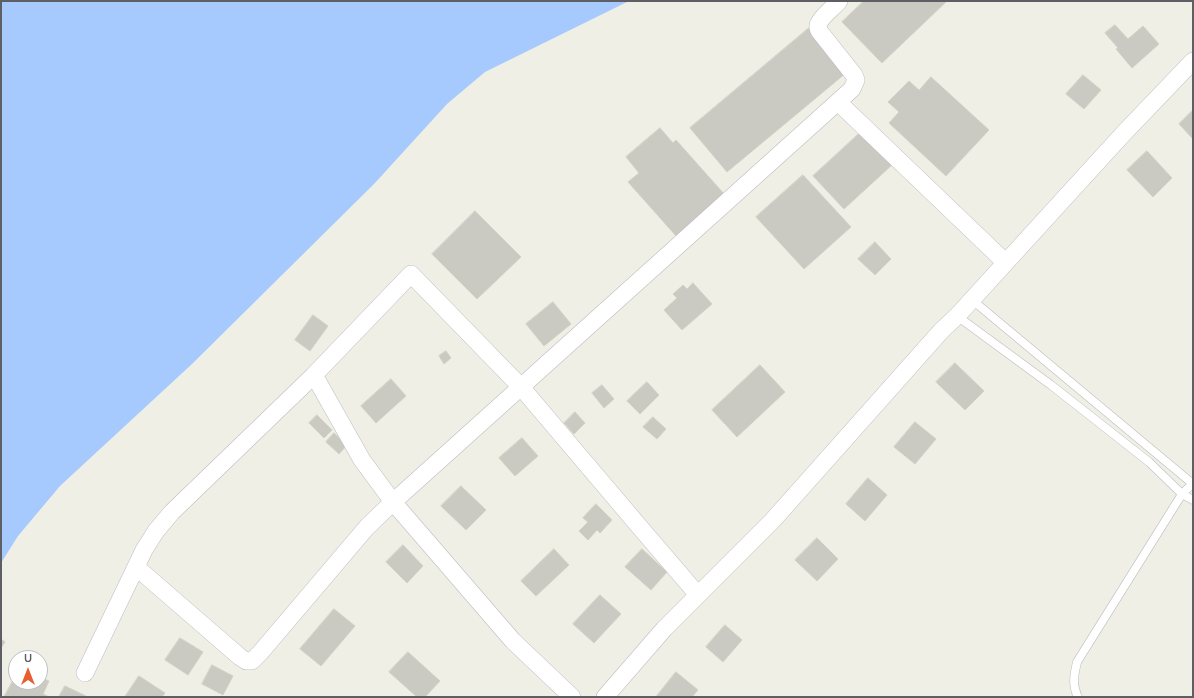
<!DOCTYPE html>
<style>
body{margin:0}
#map{position:relative;width:1194px;height:698px;overflow:hidden;background:#efefe5;font-family:"Nunito Sans",sans-serif}
canvas{display:block}
.frame{position:absolute;inset:0;border:2px solid #5d5f65;pointer-events:none}
.north{position:absolute;left:8px;top:650px;width:40px;height:40px;box-sizing:border-box;background:#fff;border:1px solid #bebfc1;border-radius:50%;rotate:0deg;font-size:11px;font-weight:700;line-height:16px;text-align:center;color:#5d5f65}
.north::after{content:'';display:block;margin:auto;width:14px;height:18px;background:#e85d32;clip-path:polygon(50% 0,100% 100%,50% 72%,0 100%)}
</style>
<div id="map">
<canvas width="1194" height="698"></canvas>
<div class="frame"></div>
<div class="north">U</div>
</div>
<script>
const g = document.querySelector('canvas').getContext('2d');
g.lineJoin = 'round';
function fillPath(path, color) { g.fillStyle = color; g.fill(path, 'evenodd'); }
function trace(path, color, width, dash) { g.strokeStyle = color; g.lineWidth = width; g.lineCap = dash ? 'butt' : 'round'; g.setLineDash(dash || []); g.stroke(path); }
fillPath(new Path2D(`
 M1,1H629L485,72L447,104L374,184L192,364L60,486L18,536L1,563Z`), '#a6cafe');
const building = new Path2D(`
 M864,1H947L882,63L842,22Z
 M1115,25L1128,39L1143,26L1159,44L1132,68L1116,49L1118,48L1105,33Z
 M809,28L846,73L727,172L690,128Z
 M1083,75L1101,90L1084,109L1066,94Z
 M931,77L989,130L946,176L889,123L899,112L888,102L909,81L919,90Z
 M1193,110V139L1179,124Z
 M660,128L673,143L676,140L725,195L677,237L628,182L639,173L626,157Z
 M862,131L893,164L844,209L813,176Z
 M1147,151L1172,178L1153,197L1127,170Z
 M803,175L851,227L804,269L756,217Z
 M475,211L521,257L477,299L432,254Z
 M875,242L891,259L875,275L858,259Z
 M693,283L712,304L682,330L664,310L677,298L673,294L683,285L687,289Z
 M553,302L571,324L544,346L526,324Z
 M313,315L328,326L310,351L295,340Z
 M446,351L451,358L444,364L439,356Z
 M955,363L984,391L965,410L936,382Z
 M760,365L785,392L737,437L712,410Z
 M391,379L406,396L376,423L361,406Z
 M647,382L659,395L640,414L627,401Z
 M602,385L614,399L604,408L592,393Z
 M575,412L585,423L574,434L564,423Z
 M317,415L332,430L324,438L309,423Z
 M653,417L666,429L657,439L643,427Z
 M915,422L936,439L915,464L894,447Z
 M334,433L347,445L339,454L326,442Z
 M522,438L538,456L515,476L499,458Z
 M868,478L887,495L865,521L846,504Z
 M461,486L486,510L466,530L441,506Z
 M596,504L612,520L600,533L597,530L588,540L579,531L588,522L583,518Z
 M817,538L838,559L817,581L795,560Z
 M403,545L423,566L407,583L386,562Z
 M554,549L569,565L536,596L521,581Z
 M642,549L667,572L651,590L625,567Z
 M600,595L621,614L594,643L573,624Z
 M334,609L355,626L321,666L300,649Z
 M725,625L742,640L723,662L706,647Z
 M180,638L203,652L188,675L165,660Z
 M1,639L5,642L1,648Z
 M408,652L440,681L425,697H417L389,672Z
 M212,665L233,676L223,695L202,684Z
 M676,672L698,690L692,697H656Z
 M16,675V682H40V677L49,681L43,694L49,697H4Z
 M139,676L165,693L162,697H125Z
 M65,686L86,696V697H59Z`);
fillPath(building, '#cac9c2');
trace(building, '#d4d1c3', 1);
const lane = new Path2D(`
 M971,299L1193,484
 M957,316L1051,385L1149,462L1182,494L1193,500
 M1078,697C1072,685 1074,675 1077,662L1182,494L1193,483`);
const street = new Path2D(`
 M838,102L1005,262
 M314,375L362,460L393,502L513,641L572,697
 M136,567L240,657L246,661H252L260,653L367,527L393,502L852,89L856,80L854,75L820,32C818,29 817,26 819,23C822,16 834,7 839,1
 M85,673L144,550L156,531L172,512L314,375L411,274L521,387L638,525L698,595
 M605,697L664,629L773,520L942,330L957,316L1123,134L1193,61`);
trace(lane, '#babcc1', 9);
trace(street, '#babcc1', 18);
trace(lane, '#fff', 8);
trace(street, '#fff', 17);
</script>
